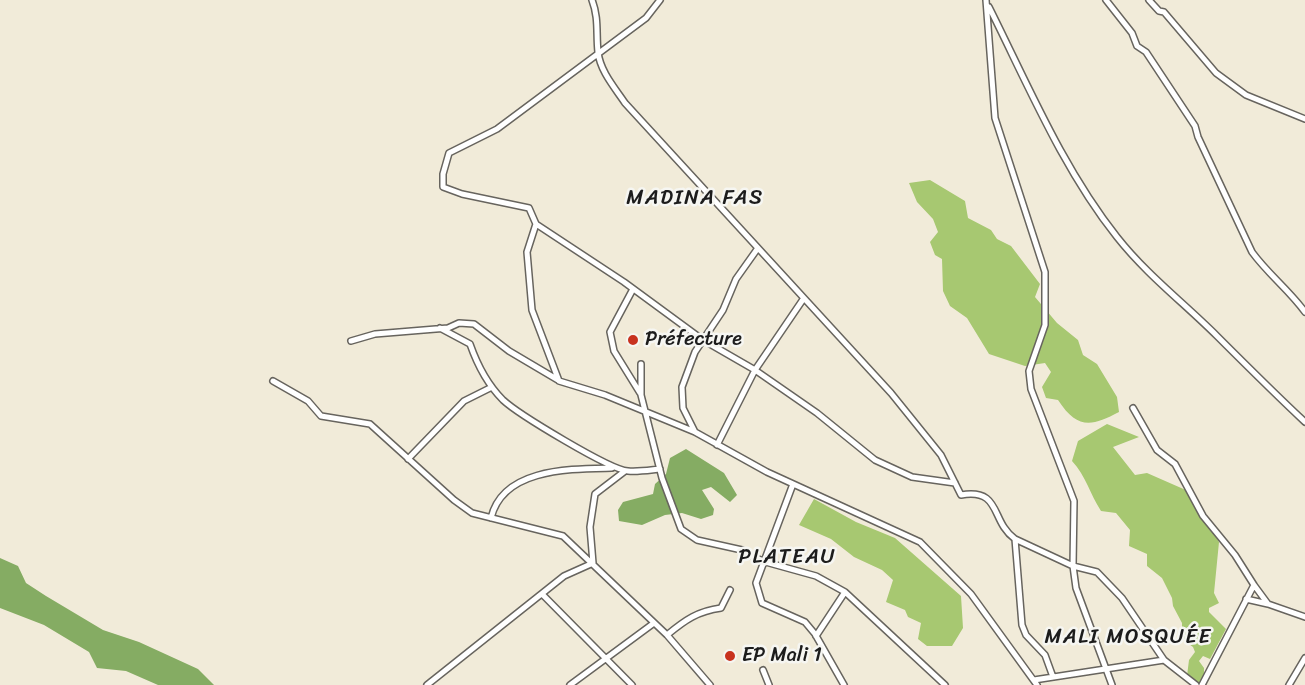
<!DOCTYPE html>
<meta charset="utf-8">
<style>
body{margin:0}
canvas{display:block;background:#f1ebd9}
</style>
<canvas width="1305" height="685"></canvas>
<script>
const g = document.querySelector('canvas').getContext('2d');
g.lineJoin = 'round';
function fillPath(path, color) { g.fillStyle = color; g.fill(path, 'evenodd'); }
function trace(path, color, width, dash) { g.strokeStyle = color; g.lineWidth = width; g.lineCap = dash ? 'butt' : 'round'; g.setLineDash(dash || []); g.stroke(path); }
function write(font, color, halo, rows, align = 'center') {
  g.font = font + ' Sriracha,sans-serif'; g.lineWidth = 5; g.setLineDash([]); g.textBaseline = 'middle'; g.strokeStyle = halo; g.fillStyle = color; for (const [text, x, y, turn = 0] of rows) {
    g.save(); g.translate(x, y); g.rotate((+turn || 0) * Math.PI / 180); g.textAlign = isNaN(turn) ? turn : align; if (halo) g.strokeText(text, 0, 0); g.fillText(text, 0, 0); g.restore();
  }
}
fillPath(new Path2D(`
 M930,180L965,201L968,218L991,230L997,239L1011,246L1040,284L1035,297L1057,323L1078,340L1083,355L1097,364L1117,397L1119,412C1091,427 1077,429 1058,400L1046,398L1042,387L1051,372L1045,363L1025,366L989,354L967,318L950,306L943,291L942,259L935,255L930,242L938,232L933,219L917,202L909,183Z
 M1107,424L1139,437L1113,447L1135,475L1147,473L1188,491L1219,542L1214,593L1219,603L1209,608V612L1226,629L1210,659L1203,656L1199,661L1204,668V680L1200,684L1187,676L1189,660L1195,652L1193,647L1182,639V623L1173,606L1172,598L1162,578L1147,566V554L1129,546L1130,530L1116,513L1101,511C1090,494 1086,476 1072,461L1078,441Z
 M814,499L856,522L895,538L961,596L963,628L952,646H927L918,639L921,623L908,617L905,610L886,602L893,580L882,570L854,557L831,539L799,525Z`), '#a7c871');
fillPath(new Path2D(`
 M686,449L724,473L737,495L730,502L711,487L702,490L714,509L713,515L701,519L682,513L665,515L642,525L619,521L618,510L623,502L653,494L655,484L666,474L670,458Z
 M0,558L18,566L26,583L46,596L103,630L139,642L198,669L214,685H158L126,671L97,668L89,652L44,625L0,608Z`), '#85ac63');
const street = new Path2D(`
 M592,0C599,18 596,34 598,52C600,71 615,88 625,103L891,393L941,455L961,495C1002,488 990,521 1015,539L1073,566L1097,572L1122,598L1164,660L1196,685
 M660,0L646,18L497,129L449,153L443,174V187L462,194L529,208L536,224L527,252L532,310L559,381L605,395L695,432L767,472L920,542L971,594L1037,685
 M986,0L995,118L1045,272V325L1029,371L1031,389L1074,501L1073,566L1076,588L1112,685
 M1106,0L1132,33L1137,46L1146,52L1195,126L1198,137L1252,252C1268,274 1289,290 1305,312
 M1149,0L1159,11L1164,12L1216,73L1246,95L1305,119
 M989,7C1028,85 1063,169 1117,237C1147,275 1184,303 1217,336C1246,365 1275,394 1305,422
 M536,224L624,282L703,340L755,370L817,413L875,460L912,477L955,483
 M633,289L610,332L614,351L640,393
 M440,328L470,344C477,364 488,385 503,400C518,414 610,470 628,471C638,472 650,470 660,469
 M351,341L375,334L448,328L459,323L474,324L509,351L558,380
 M641,364V395L662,478L681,529L697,540L742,550L762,561L816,576L845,592L945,685
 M273,381L308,401L321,416L370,424L454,500L472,513L563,536L667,635L710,685
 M1133,408L1157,450L1175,464L1203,516L1235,555L1254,585L1202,685
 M695,432L683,408L682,387L695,352L723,310L736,279L758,248
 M717,445L755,370L804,298
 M408,459L464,401L492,387
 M793,484L756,583L762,603L805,622L815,634L844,685
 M491,518C503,468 570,469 612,468
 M1015,539L1022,625L1026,635L1045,655L1053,677
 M1254,585L1268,604L1305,617
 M542,594L632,685
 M1246,599L1268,604
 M667,635C685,620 698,611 721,608L730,590
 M816,636L845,592
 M763,670L769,685
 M1034,680L1164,660
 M427,685L564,576L593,563L590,527L595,494L625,471
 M570,685L654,623
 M1289,685L1305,658`);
trace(street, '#67645e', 8);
trace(street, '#fff', 5);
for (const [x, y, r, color] of [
 [633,340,6,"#c8321e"],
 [730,656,6,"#c8321e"]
]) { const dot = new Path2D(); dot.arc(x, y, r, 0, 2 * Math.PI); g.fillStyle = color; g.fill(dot); trace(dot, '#f6f6f2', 2); }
write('20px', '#1c1c1c', '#f6f6f2', [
 ["Préfecture",645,340],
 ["EP Mali 1",742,656]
], 'left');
g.letterSpacing = '1.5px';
write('21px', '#1c1c1c', '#f6f6f2', [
 ["MADINA FAS",695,199],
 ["PLATEAU",787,558],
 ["MALI MOSQUÉE",1128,638]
]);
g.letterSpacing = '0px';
</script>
